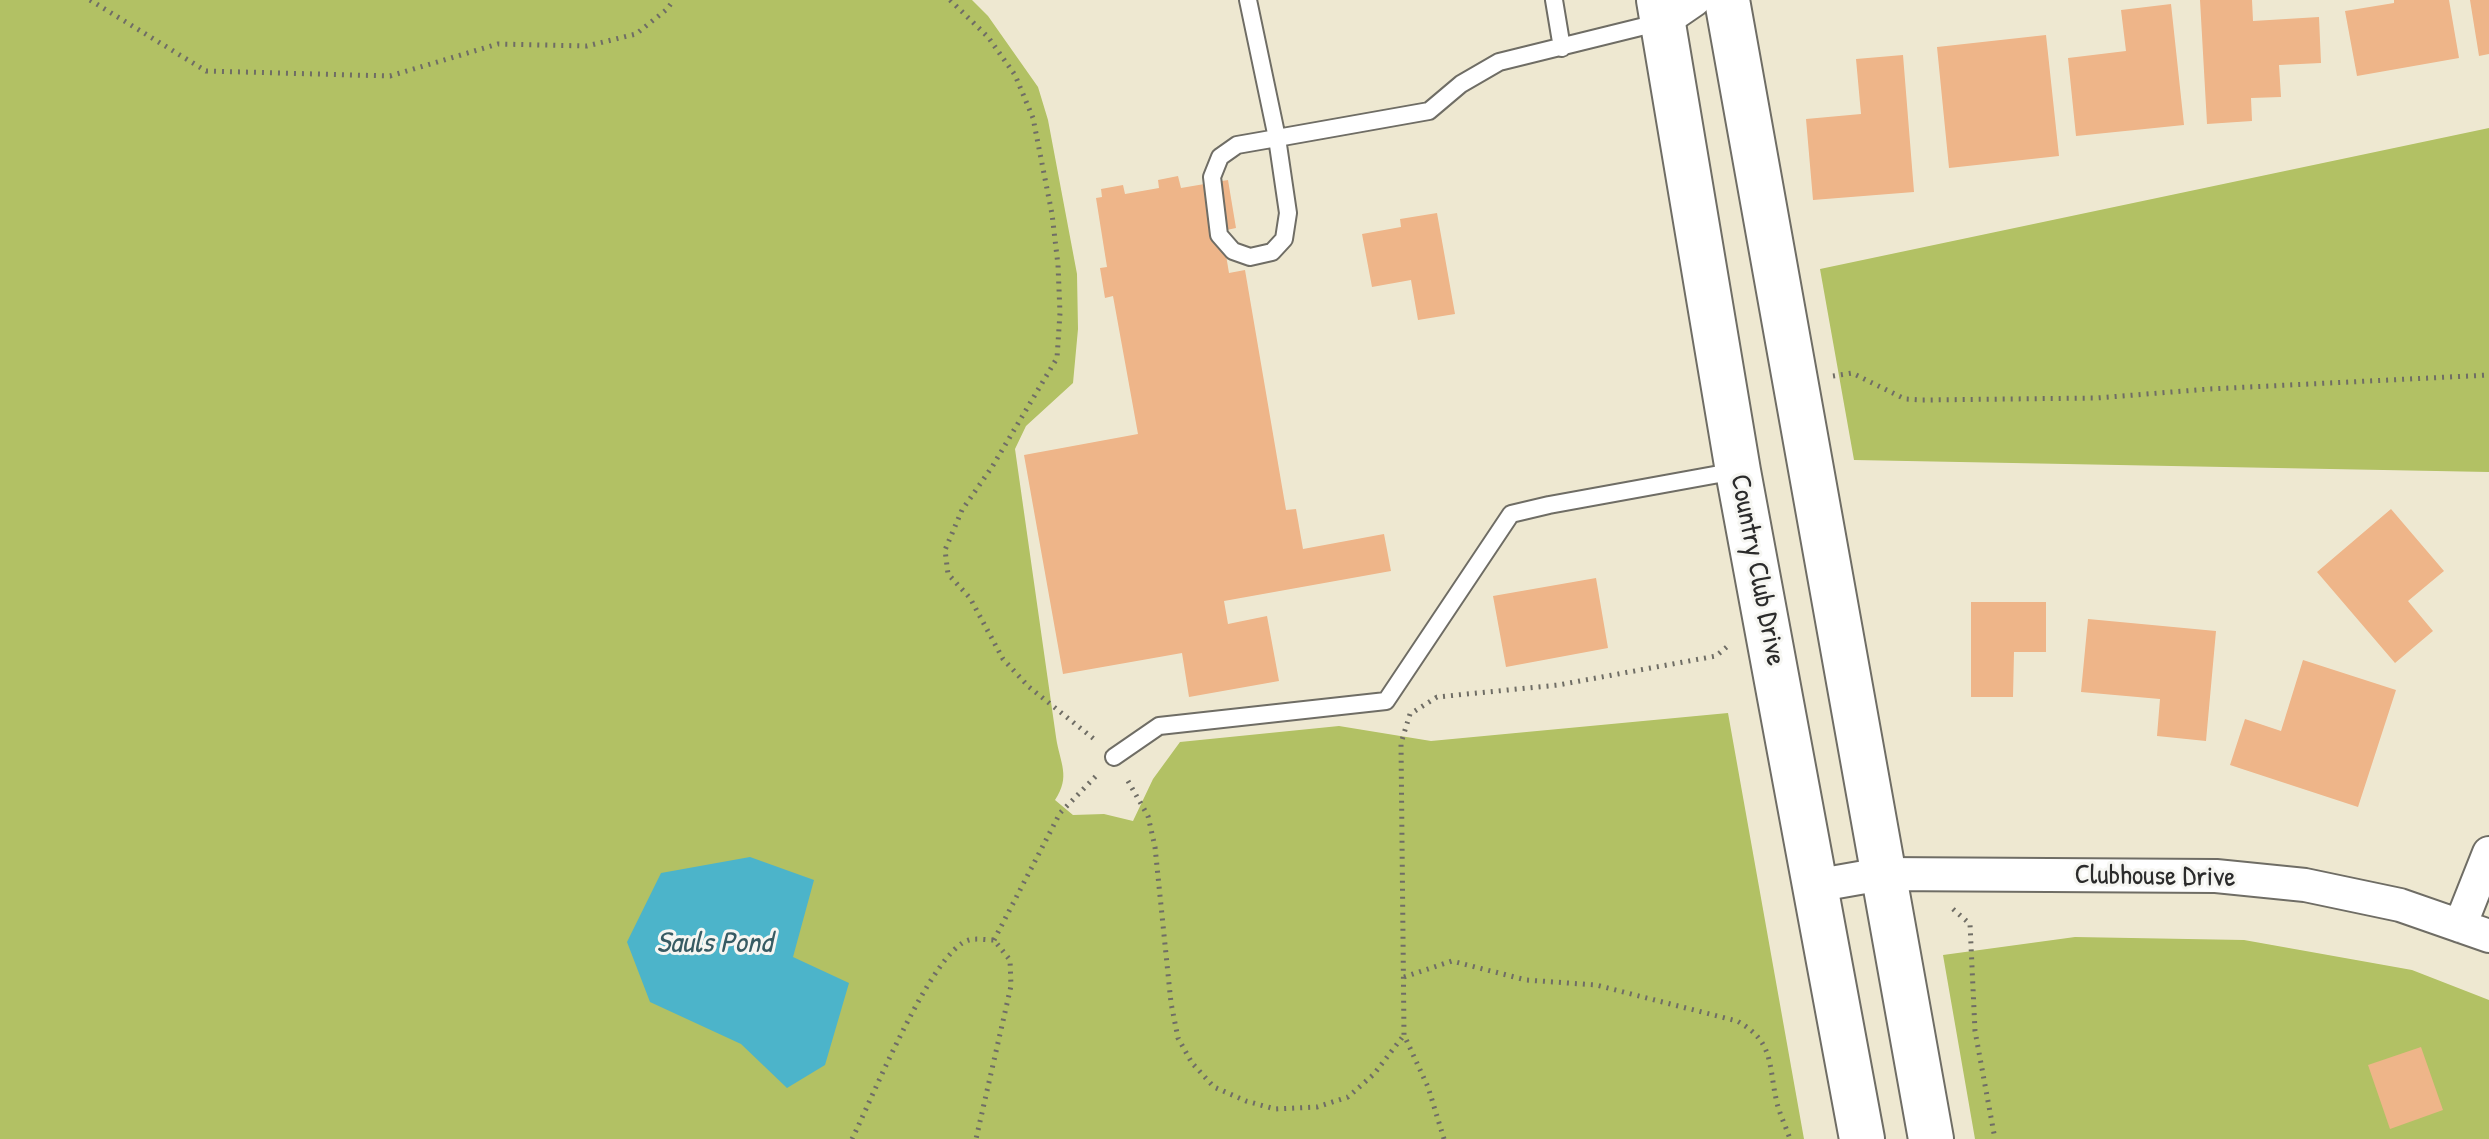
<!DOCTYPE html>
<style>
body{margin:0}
canvas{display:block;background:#eee8d1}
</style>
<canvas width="2489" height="1139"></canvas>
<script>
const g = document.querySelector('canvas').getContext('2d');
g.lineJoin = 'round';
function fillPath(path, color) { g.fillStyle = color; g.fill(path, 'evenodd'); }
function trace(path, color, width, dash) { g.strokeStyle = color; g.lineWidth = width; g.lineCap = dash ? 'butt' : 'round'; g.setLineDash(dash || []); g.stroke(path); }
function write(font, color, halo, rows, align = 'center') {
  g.font = font + ' "Patrick Hand",sans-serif'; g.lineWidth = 6; g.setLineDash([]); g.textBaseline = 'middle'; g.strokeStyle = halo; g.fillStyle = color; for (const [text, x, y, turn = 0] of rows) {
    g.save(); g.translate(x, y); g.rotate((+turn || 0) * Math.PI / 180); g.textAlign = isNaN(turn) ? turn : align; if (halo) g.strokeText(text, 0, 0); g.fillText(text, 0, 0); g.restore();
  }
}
fillPath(new Path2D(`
 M0,0H972L988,16L1038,87L1048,120L1077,274L1078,329L1073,383L1026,426L1015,449L1056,737C1060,764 1071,776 1055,800L1073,815L1104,814L1133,821L1153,779L1180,742L1339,726L1431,741L1728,713L1804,1139H0Z
 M2489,128V472L1854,460L1820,269Z
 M2075,937L2244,940L2412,970L2489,1000V1139H1975L1943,955Z`), '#b2c164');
fillPath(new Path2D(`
 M750,857L814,880L793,957L849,983L825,1065L787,1088L741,1044L650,1002L627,942L661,873Z`), '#4cb4ca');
fillPath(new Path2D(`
 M2200,0H2252L2253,21L2319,17L2321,63L2279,65L2281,97L2251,98L2252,121L2207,124Z
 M2394,0H2449L2459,58L2357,76L2345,11L2394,3Z
 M2470,0H2489V54L2479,56Z
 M2171,4L2184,125L2076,136L2068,58L2126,51L2121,10Z
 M2046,35L2059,156L1949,168L1937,47Z
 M1903,55L1914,192L1813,200L1806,119L1861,114L1856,59Z
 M1178,176L1181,188L1228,180L1236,228L1222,231L1229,273L1245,270L1286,510L1296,509L1303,549L1384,534L1391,571L1224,601L1228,624L1267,616L1279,681L1189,697L1182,653L1063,674L1024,455L1138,434L1113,296L1105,298L1100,268L1107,267L1096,198L1102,197L1101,189L1123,185L1125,194L1159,188L1158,180Z
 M1437,213L1455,314L1418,320L1411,280L1372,287L1362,234L1401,227L1400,219Z
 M2391,509L2444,571L2408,601L2433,631L2395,663L2317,572Z
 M1596,578L1608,648L1506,667L1493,596Z
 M1971,602H2046V652H2014L2013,697H1971Z
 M2088,619L2216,631L2206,741L2157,736L2160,699L2081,692Z
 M2303,660L2396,690L2358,807L2230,765L2245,719L2281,731Z
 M2421,1047L2443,1110L2390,1129L2368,1065Z`), '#eeb589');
const lane = new Path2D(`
 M1248,0L1277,138L1429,111L1461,84L1499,62L1661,22
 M1554,0L1562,48
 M1277,138L1288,213L1284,239L1272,252L1250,257L1233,251L1219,235L1212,177L1220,157L1237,145Z
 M1114,757L1159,726L1386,701L1511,514L1549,505L1736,471`);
const street = new Path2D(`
 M1662,22L1694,0
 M1814,886L1882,874L2216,876L2305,885L2400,905L2489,936
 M2460,926L2489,853`);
const secondary = new Path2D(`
 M1659,0L1738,471L1862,1139
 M1727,0L1931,1139`);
trace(lane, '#6f6d65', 20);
trace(street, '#6f6d65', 36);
trace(secondary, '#6f6d65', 48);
trace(new Path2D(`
 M90,0L206,71L390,76L498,44L587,46L636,34L666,10L674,0
 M950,0L988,37L1015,75L1033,118L1052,214L1058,265L1060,313L1057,358L992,467L962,510L945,550L948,574L970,598L1003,659L1029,687L1094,739
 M1833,376L1852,373L1905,399L1922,400L2097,398L2209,389L2489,375
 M1128,781L1148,816L1155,847L1171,1003L1178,1038L1192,1063L1214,1087L1246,1101L1275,1109L1317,1107L1348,1097L1374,1074L1404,1035
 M1953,909L1970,924L1975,1031L1995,1139
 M994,940L1060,813L1097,775
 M1404,977L1452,961L1526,980L1596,985L1737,1021C1775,1042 1768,1065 1777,1103C1780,1115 1786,1127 1790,1139
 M852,1139C871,1101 932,950 969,940C976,938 986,940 994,940L1010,960L1011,986L976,1139
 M1444,1139L1428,1087L1404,1035L1401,743L1410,714L1437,697L1558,685L1716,656L1729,645`), '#6f6d65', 5, [2, 6]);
trace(lane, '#fff', 16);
trace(street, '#fff', 32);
trace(secondary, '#fff', 44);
write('28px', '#2b2b2b', '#f6f6f2', [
 ["Country Club Drive",1757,570,79],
 ["Clubhouse Drive",2155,877,1]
]);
write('italic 30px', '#375b63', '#f6f6f2', [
 ["Sauls Pond",714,944]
]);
</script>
